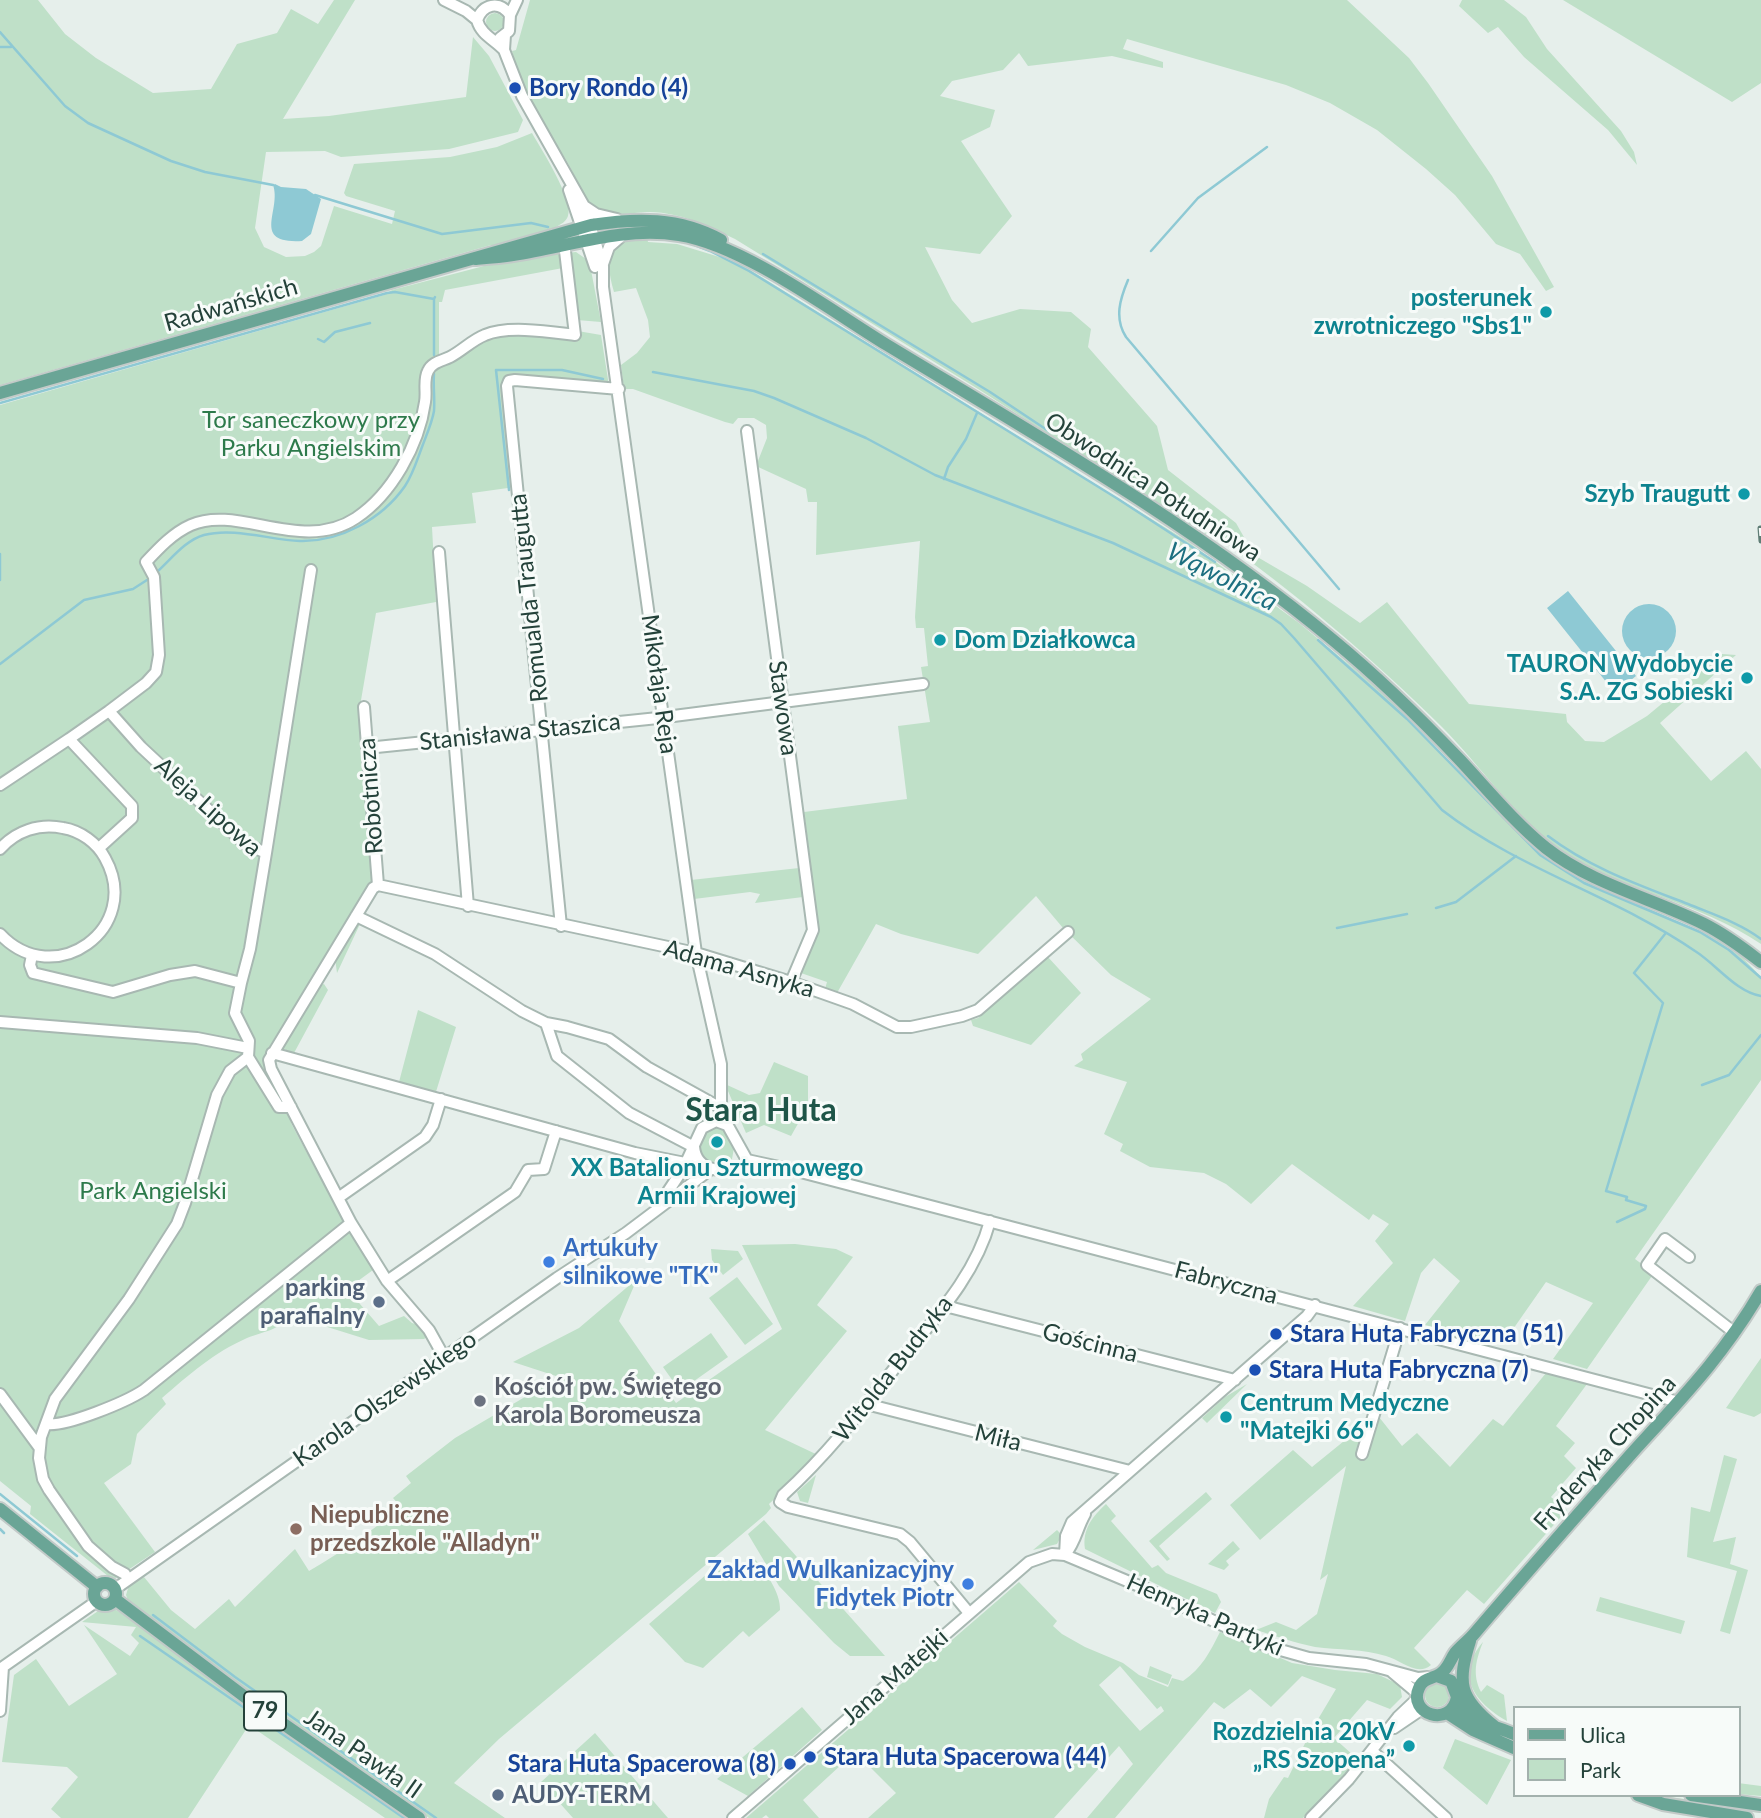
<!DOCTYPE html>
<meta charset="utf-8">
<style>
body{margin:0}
#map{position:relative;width:1761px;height:1818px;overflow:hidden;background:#e6efeb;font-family:Lato,sans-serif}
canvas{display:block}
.legend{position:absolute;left:1513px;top:1706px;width:228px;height:91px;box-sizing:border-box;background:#f7fbf9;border:2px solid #a3b1ad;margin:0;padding:9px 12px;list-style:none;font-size:21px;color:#24423a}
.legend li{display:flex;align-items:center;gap:14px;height:35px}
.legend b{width:35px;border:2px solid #a3b1ad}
</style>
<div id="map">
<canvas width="1761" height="1818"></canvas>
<ul class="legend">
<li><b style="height:9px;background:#6aa596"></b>Ulica</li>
<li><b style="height:19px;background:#bfe0c8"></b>Park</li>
</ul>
</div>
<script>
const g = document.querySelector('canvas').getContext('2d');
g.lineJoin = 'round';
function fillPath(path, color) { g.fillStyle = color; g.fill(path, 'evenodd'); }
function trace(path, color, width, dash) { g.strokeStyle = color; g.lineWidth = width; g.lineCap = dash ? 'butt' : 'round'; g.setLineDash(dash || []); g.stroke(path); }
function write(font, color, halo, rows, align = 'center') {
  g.font = font + ' Lato,sans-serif'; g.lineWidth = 6; g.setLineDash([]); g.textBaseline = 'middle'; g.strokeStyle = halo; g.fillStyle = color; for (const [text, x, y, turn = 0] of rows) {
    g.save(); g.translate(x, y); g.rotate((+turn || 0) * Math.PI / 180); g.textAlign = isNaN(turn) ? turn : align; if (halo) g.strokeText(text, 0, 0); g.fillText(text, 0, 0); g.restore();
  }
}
fillPath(new Path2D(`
 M0,0H38L65,34L96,58L153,93L211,89L237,44L277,33L291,9L318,24L334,0H355L283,119L329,116L466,97L473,37L489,56L523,120L518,132L449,149L341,157L325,151L266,152L255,228L264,247L286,257L305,256L314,252L321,246L334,206L392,224L395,211L346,196L344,193L354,164L450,157L497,147L532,133C541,149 574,200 568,216C566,222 561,224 556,227V230L497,246L491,245L0,385Z
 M530,0H1347L1409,58L1428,83L1492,176L1554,287L1546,291L1520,254L1496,244L1455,195L1426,169L1377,130L1330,103L1286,85L1127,39L1123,49L1163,62V68L1112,56L1028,66L1019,53L1003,70L952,81L940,96L995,110L990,127L961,141L1012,216L980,254L925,247L952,300L972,323L1020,309L1071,312L1091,329L1088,347L1157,426L1168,470L1236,523L1254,555L1307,586L1360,623L1387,602L1469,704L1566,714L1567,722L1585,741L1604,742L1647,716L1722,654L1736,655L1660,723L1711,781L1746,751L1761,769V944C1699,902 1621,891 1560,849C1514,817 1481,766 1442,727C1372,658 1295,592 1215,536L1206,534L978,389L735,239C707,225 682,213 650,212C636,211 621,217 607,213C583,207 578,179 566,160C544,124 522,92 512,51L516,50Z
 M1462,0H1504L1526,17L1547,49L1621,131L1634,152L1637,165L1608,130L1524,57L1498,27L1488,33L1459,6Z
 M1563,0H1761V83L1732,102Z
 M486 22a9 9 0 1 1 18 0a9 9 0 1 1-18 0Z
 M647,238L648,242L677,244L739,263L1187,541L1299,623L1381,691L1527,840L1556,864L1583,880L1712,936L1743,958L1761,977V1080L1635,1259L1654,1273L1587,1369L1553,1359L1593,1303L1546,1282L1502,1345L1425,1325L1460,1281L1434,1258L1421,1273L1405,1321L1353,1306L1393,1263L1375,1241L1389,1224L1373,1214L1369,1220L1292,1164L1251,1204L1226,1184L1204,1173L1150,1167L1120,1151L1123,1144L1104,1134L1127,1082L1074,1066L1083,1060L1081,1054L1151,999L1111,975L1063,928L1036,896L978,954L901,934L876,924L837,993L825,989L827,982L798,972L814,934L819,931L804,812L907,799L898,726L930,722L921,667L928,666L924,628H916L915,617L920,541L816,555L817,502H808L806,489L756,466L767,438L766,425L754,418H738L733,424L725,422L633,389H624L621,365L637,353L650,337L648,320L636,288L614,292C604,256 607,241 647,238Z
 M561,252L563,268L445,290L442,302H439V359L473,337L566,329L601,335L610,392L518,383L510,385L515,487L472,493L476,523L432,527L436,602L376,613L360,706L373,881L266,1052L263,1061L269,1079L285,1105L292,1125L343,1220L373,1270L347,1289L379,1326L404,1316L412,1323L420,1325L427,1337L424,1339L369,1340L289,1315C279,1331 264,1331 247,1338C213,1353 190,1374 162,1398L166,1404L137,1434L131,1464L104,1483L155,1552L113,1580L30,1514L31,1506L0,1481V405L384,295L392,290L484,266Z
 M576,252L586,259L590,265L601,322L577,320L567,253Z
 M799,868L803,897L755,903L760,894L750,892L694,899L691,880Z
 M355,922L360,924L337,973L335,958Z
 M1047,956L1081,993L1031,1045L973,1026L971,1020L978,1018Z
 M324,984L328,990L294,1053L281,1048L317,986Z
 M418,1010L456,1027L435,1095L399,1082Z
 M774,1062L808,1076V1106L791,1136L764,1125L746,1133L725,1084L749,1095L760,1093Z
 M715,1126L725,1129L734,1148L732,1159L719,1165L705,1159L700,1148L706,1133Z
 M795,1244L836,1249L853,1257L817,1305L847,1331L765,1430L820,1456L769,1504L771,1508L766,1514L499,1739L454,1783L505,1818H429L268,1706L128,1600L126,1595L129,1585L144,1577L171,1610L195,1629L229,1599L235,1607L295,1549L309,1571C342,1552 372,1531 401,1507L393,1498L411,1483L406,1476L455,1438L559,1377L513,1362L579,1328L632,1283L634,1286L619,1321L676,1403L782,1329L742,1245Z
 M711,1249L738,1251L743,1259L723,1275L712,1260Z
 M737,1277L773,1324L745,1345L709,1298Z
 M711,1333L728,1357L680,1391L663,1367Z
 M1761,1358V1413L1754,1417L1726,1408Z
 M1546,1373L1587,1384L1556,1426L1575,1443L1564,1456L1576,1468L1551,1497L1567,1510L1484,1604L1467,1590L1414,1648L1431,1665C1417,1677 1401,1660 1386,1656C1363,1649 1339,1650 1315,1647C1295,1643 1276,1636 1256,1630L1276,1622L1296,1630L1317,1614L1328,1574L1320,1580L1346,1466L1260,1540L1230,1505L1293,1450L1312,1467L1365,1424L1379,1417L1402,1446L1417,1433L1450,1467L1493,1419L1503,1426Z
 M1247,1384L1207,1423L1202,1418L1225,1397Z
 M1724,1455L1737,1459L1713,1542L1736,1537L1730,1564L1748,1570L1730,1634L1720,1631L1737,1571L1687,1557L1691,1507L1710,1512Z
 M816,1475L808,1503L800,1501L797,1492Z
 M1206,1492L1212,1499L1159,1546L1170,1559L1167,1561L1149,1541Z
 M1106,1504L1116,1516L1111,1521L1152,1568L1158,1565L1166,1573L1217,1594L1221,1602L1215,1613L1085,1549C1082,1529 1093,1516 1106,1504Z
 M764,1520L885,1656H850L834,1643L779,1586L748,1534Z
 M1057,1530L1062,1535L1057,1544L1033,1550Z
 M1233,1541L1240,1549L1226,1561L1229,1565L1224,1570L1208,1564Z
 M754,1558C765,1571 781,1593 780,1610L749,1637L743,1631L703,1668L685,1662L649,1624L715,1567L728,1577Z
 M1019,1582L1057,1621L1053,1626L1062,1634L1085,1647L1123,1663L1139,1675L1168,1687L1172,1678L1183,1681C1202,1668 1210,1652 1220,1632L1292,1663L1335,1670L1377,1674L1400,1685L1402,1697L1390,1709L1367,1700L1334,1738L1353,1755L1349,1759V1770L1303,1818H1264L1269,1799L1284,1777L1288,1778L1311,1731L1336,1689L1302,1676L1271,1707L1250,1689L1224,1709L1214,1702L1115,1818H1087L1133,1764L1119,1746L1054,1818H868L896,1793L855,1752L803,1800L819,1818H769L766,1815L762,1818H746ZM1120,1666L1157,1709L1161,1706L1164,1711L1140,1731L1099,1685Z
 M1600,1597L1685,1621L1681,1634L1596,1611Z
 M104,1607H111L121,1613L207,1677L408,1818H385L249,1725L188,1818H61L51,1809L78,1777L67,1767L2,1762L14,1675L36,1659L69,1706L117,1674L84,1625L130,1656L139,1643L131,1635L136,1627L82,1622Z
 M1483,1642C1476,1660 1472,1674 1481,1692L1487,1685L1504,1695L1507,1721C1475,1703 1454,1675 1483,1642Z
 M1150,1666L1172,1675L1168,1685L1147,1677Z
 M1425 1695a12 12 0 1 1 24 0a12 12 0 1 1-24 0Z
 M802,1707L822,1730L748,1796L717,1779Z
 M595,1733L661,1810L668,1818H573L541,1782Z
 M1455,1739L1511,1760L1487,1805L1443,1768Z
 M1738,1783L1761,1786V1796L1738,1794Z
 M1656,1795L1761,1810V1813L1703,1806Z`), '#bfe0c8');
fillPath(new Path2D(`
 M275,184L281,187L306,189L321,199L311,234L302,241C250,244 282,210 273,185Z
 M1568,591L1636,676L1615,693L1547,608Z
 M1622 631a27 27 0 1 1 54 0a27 27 0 1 1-54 0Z`), '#8ec9d4');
trace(new Path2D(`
 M0,32L65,106L88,123L171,161L205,172L273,185
 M0,47H11
 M315,195L442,234L531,223L548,227
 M692,244L710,251L749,271L1118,499L1215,562
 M1151,251L1198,198L1267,147
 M763,254L990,392L1050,432
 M1128,280C1120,299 1114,318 1126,337L1339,589
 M318,339L324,342L335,332L370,323
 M434,355V299
 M653,372L754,391L774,398L866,438L935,475L1113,543L1271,617L1281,624L1294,638L1442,810C1518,869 1617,897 1695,951C1716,964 1736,992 1761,996
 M0,403L387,293L395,292L434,299L435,297
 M944,479L948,467L966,439L977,413
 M509,490L496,370H562L603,379
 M0,554V580
 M158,571C172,558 186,540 204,535C234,527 270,540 300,541C340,542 382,519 405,486C413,474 417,460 422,447C426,436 432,423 434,411C435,399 433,386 434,374
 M1318,640L1407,719L1540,855L1584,883L1700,932L1729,950L1761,978
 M0,664L84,600L133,589L147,580
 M1548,836C1590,868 1639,885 1688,904C1712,914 1740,923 1761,939
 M1436,908L1456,902L1516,856
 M1337,928L1407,914
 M1702,1085L1729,1075L1761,1035
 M1617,1222L1645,1209L1646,1206L1626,1200L1627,1197L1606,1191L1663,1003L1634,973L1665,934
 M0,1494L77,1556
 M0,1529L4,1533
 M153,1615L235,1677L436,1818
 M140,1636L404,1818`), '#8ec9d4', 2.5);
const minor = new Path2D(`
 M444,0L466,11L477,20
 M505,35L504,50L522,96L584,206L603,266V287L696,953L721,1064V1108L723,1117L747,1160L793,1170L1679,1402
 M500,38L509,31L510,15L517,0
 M504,50C494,39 481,35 477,20C483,4 499,0 510,15
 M569,190L595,267
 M584,206L596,214L617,219
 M603,264L609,247L624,234
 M747,431L813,930L791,982
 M439,552L468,906
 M364,707L378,885
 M69,739L109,711
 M367,748L658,718L923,684
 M0,785L69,739L132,806V818L99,848
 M0,849C16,831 39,823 63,828C81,831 97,843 105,858C144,928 54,992 0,934
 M266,853L311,570
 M378,885L696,953L791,982L853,1004L897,1027H911L962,1016L978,1010L1068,932
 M378,885L373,888L269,1060L271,1069L351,1223L387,1281L429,1330L444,1357
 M356,916L435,954L522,1011L546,1023L567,1027L609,1039L647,1067L721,1108
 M561,926L507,386L509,381L515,380L619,389
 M32,955L30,965L33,973L113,992L170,975L195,971L241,983L250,949L266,853L244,843L141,747L109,711L146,683L156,672L159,655L154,577L146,562C159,548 173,533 191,525C238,504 302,554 356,518C392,494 419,445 425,402C427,392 423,380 428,371C432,362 442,361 450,357C462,351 472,340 485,335C508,325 551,332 575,335L565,251
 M241,983L235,1013L249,1041L248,1057L279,1107H291
 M0,1022L197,1038L248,1048
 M546,1023L557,1056L629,1113L694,1147
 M272,1053L635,1153L685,1163
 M694,1147C697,1180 739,1169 762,1168
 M338,1198L425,1137L433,1125L441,1099
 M661,1202L683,1169L702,1128L716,1121L727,1125
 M1689,1257L1665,1239L1647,1265L1735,1333
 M387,1281L515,1192L528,1170L544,1169L556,1131
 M945,1306L1235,1380
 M0,1394L39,1447
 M866,1404L1130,1471
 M46,1424C66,1427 126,1402 144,1390L351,1223
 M1362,1454L1400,1328
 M1065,1555L1066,1536L1072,1522L1307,1316L1315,1305
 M1065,1555C1077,1539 1076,1530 1085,1514
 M125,1574L112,1567L88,1546L49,1490L43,1479L39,1458L41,1437L55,1399L129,1299L177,1224L185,1203L217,1095L230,1071L248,1057
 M115,1589L557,1278L626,1233L711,1169
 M969,1613L910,1542L900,1534L788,1507L780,1502L783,1495C826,1456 861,1411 897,1365C932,1321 975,1277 990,1221
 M0,1669L97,1601
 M1392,1672L1417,1693
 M0,1711L3,1667
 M1394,1728L1422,1709
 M1372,1751L1446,1818
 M733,1818L1029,1562L1052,1554L1065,1555L1151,1591L1266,1646L1309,1658L1366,1664L1418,1678L1429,1677
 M1311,1818L1349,1779L1398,1717L1417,1699`);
const major = new Path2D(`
 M475,259C487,258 500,257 513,255C568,247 622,226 679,235C743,245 830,310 887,345C1039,437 1196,526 1333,640C1378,677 1420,718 1460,760C1488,790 1514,822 1546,848C1592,884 1651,898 1704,924C1724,934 1743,948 1761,962
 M0,393L591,225C636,218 679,217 721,240
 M0,1509L97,1587
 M94 1594a11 11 0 1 1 22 0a11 11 0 1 1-22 0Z
 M115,1599L249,1700L419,1818
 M1470,1641C1457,1683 1459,1698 1494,1726
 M1437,1676L1451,1681L1457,1697C1451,1729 1407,1714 1419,1688C1423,1678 1432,1679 1440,1674C1448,1669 1450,1660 1455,1653C1461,1646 1468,1641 1474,1634C1526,1573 1579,1513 1632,1453C1681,1399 1724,1355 1761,1291
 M1456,1702C1469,1722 1493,1725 1514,1734
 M1447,1713L1473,1730L1514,1748
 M1638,1795L1663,1804L1747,1818
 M1691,1795L1761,1805`);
trace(minor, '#a8b8b2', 14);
trace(major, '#c2cac8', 16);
trace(minor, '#fff', 10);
trace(major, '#6aa596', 12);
const rail = new Path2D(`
 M1760,528L1761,541`);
trace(rail, '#5f7d75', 5);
trace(rail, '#f7fbf9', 2.5, [8]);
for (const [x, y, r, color] of [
 [515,88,7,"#1a4fb4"],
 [1546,312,7,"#0f9aa8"],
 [1744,494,7,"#0f9aa8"],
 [940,640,7,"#0f9aa8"],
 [1747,678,7,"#0f9aa8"],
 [717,1142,7,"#0f9aa8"],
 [549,1262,7,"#3f7fe0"],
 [379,1302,7,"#5c6f8a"],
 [1276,1334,7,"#1a4fb4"],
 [1255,1370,7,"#1a4fb4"],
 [480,1401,7,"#6b7280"],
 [1226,1417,7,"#0f9aa8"],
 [296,1529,7,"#8d6e63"],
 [968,1584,7,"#3f7fe0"],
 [1409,1746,7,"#0f9aa8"],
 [810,1757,7,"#1a4fb4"],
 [790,1764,7,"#1a4fb4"],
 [498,1795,7,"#5c6f8a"]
]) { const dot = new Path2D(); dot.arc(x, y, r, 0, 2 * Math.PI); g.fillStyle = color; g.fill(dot); trace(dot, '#f7fbf9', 2.5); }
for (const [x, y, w] of [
 [265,1711,42]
]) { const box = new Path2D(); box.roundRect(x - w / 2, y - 19.5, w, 39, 5); g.fillStyle = '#f7fbf9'; g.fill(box); trace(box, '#24423a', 2); }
write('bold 23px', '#24423a', null, [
 ["79",265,1711]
]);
write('bold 24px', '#164399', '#f7fbf9', [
 ["Bory Rondo (4)",529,88],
 ["Stara Huta Fabryczna (51)",1290,1334],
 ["Stara Huta Fabryczna (7)",1269,1370],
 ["Stara Huta Spacerowa (44)",824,1757],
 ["Stara Huta Spacerowa (8)",776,1764,"right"]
], 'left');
write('bold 24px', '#0d838f', '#f7fbf9', [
 ["posterunek",1532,298],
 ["zwrotniczego \"Sbs1\"",1532,326],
 ["Szyb Traugutt",1730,494],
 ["Dom Działkowca",954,640,"left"],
 ["TAURON Wydobycie",1733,664],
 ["S.A. ZG Sobieski",1733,692],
 ["XX Batalionu Szturmowego",717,1168,"center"],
 ["Armii Krajowej",717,1196,"center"],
 ["Centrum Medyczne",1240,1403,"left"],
 ["\"Matejki 66\"",1240,1431,"left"],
 ["Rozdzielnia 20kV",1395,1732],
 ["„RS Szopena”",1395,1760]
], 'right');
write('24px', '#24423a', '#f7fbf9', [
 ["Radwańskich",231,305,-16],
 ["Obwodnica Południowa",1153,487,33],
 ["Romualda Traugutta",529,598,-96],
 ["Mikołaja Reja",659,684,82],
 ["Stawowa",783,708,82],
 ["Stanisława Staszica",520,732,-6],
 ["Robotnicza",371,796,-94],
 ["Aleja Lipowa",208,807,42],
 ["Adama Asnyka",739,969,16],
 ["Fabryczna",1226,1283,15],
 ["Gościnna",1090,1343,14],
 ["Witolda Budryka",893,1369,-52],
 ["Karola Olszewskiego",385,1399,-35],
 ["Miła",998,1438,14],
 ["Fryderyka Chopina",1605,1453,-48],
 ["Henryka Partyki",1205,1615,24],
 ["Jana Matejki",895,1677,-41],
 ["Jana Pawła II",363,1754,35]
]);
write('24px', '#2d7a4b', '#f7fbf9', [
 ["Tor saneczkowy przy",311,420],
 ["Parku Angielskim",311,448],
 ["Park Angielski",153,1191]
]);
write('bold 24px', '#366cbe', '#f7fbf9', [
 ["Artukuły",563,1248],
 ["silnikowe \"TK\"",563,1276],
 ["Zakład Wulkanizacyjny",954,1570,"right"],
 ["Fidytek Piotr",954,1598,"right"]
], 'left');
write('bold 24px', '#4e5e75', '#f7fbf9', [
 ["parking",365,1288],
 ["parafialny",365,1316],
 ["AUDY-TERM",512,1795,"left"]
], 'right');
write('bold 24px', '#5b616d', '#f7fbf9', [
 ["Kościół pw. Świętego",494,1387],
 ["Karola Boromeusza",494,1415]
], 'left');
write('bold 24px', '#785e54', '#f7fbf9', [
 ["Niepubliczne",310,1515],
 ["przedszkole \"Alladyn\"",310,1543]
], 'left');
write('italic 26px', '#1c6f80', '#f7fbf9', [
 ["Wąwolnica",1222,577,27]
]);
write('bold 32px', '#1f5548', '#f7fbf9', [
 ["Stara Huta",761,1111]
]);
</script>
